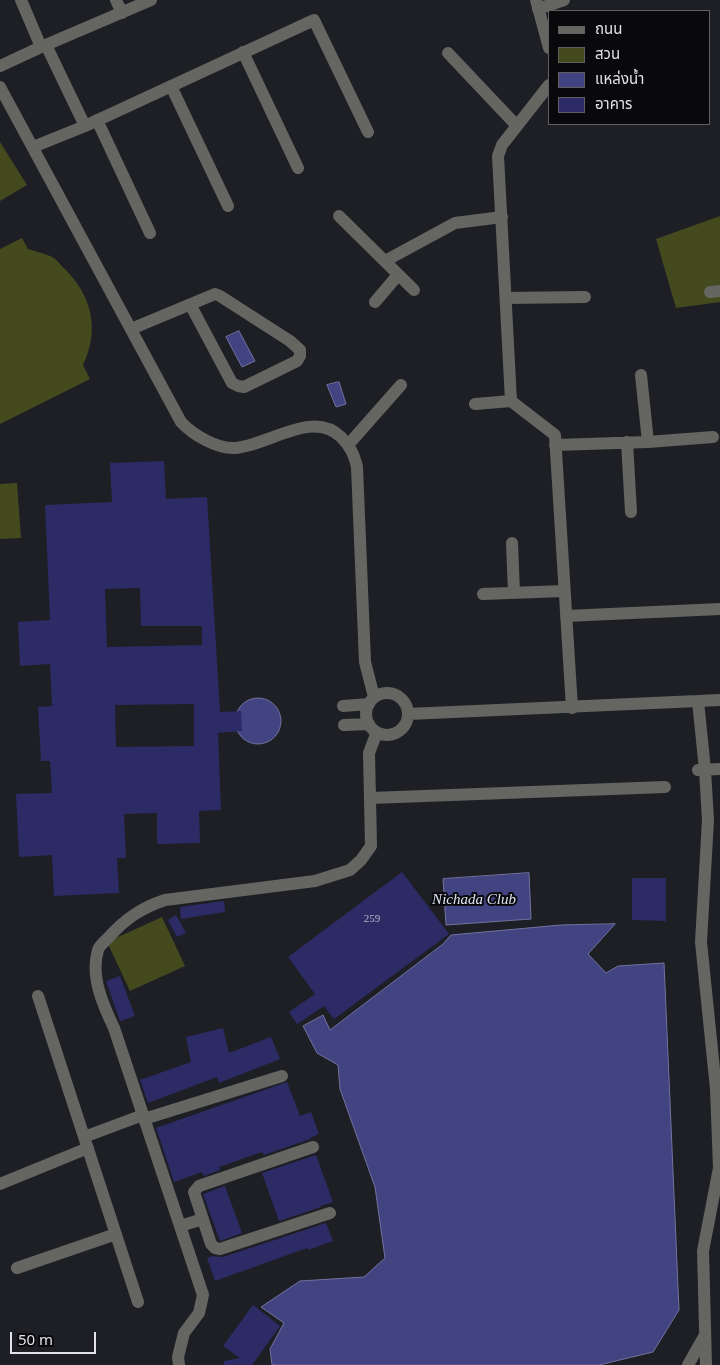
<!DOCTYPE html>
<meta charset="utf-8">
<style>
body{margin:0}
#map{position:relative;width:720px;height:1365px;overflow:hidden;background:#1e1f25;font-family:Georgia,"Noto Sans Thai",serif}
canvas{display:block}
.legend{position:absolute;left:548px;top:10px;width:162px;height:115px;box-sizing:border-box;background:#09090c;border:1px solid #606063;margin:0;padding:6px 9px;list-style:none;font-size:15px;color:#e2e2e6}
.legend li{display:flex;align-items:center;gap:10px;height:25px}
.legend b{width:25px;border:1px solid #606063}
.scale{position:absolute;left:10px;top:1332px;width:86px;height:22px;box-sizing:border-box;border:2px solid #e2e2e6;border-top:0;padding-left:6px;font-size:15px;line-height:18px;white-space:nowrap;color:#e2e2e6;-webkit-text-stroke:4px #09090c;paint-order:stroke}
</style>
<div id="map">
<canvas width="720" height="1365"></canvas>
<ul class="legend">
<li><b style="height:6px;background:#656662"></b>ถนน</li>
<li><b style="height:14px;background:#44491e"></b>สวน</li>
<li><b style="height:14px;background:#424381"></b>แหล่งน้ำ</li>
<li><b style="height:14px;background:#2c2b66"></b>อาคาร</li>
</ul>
<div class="scale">50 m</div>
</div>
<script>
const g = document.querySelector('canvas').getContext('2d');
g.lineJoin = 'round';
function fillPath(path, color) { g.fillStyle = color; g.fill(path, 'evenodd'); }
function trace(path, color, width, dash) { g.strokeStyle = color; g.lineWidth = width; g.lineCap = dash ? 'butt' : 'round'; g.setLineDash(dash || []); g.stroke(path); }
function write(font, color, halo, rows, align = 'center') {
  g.font = font + ' Georgia,serif'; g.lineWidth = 4; g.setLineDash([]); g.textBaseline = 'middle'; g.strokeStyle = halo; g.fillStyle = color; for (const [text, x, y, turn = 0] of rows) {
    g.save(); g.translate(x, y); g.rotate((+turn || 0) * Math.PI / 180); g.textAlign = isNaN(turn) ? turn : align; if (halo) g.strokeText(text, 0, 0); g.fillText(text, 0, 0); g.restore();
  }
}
fillPath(new Path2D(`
 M0,142L27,185L0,201Z
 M720,216V302L676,308L656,239Z
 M22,238L28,249C35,251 43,253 50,256C56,258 60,265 65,269C92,296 100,330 83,365L90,379L0,424V249Z
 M17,483L21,538L0,539V484Z
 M162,917L185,966L130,991L107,942Z`), '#44491e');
const water = new Path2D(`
 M239,331L255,361L242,367L226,337Z
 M339,382L346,404L336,407L327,385Z
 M235 721a23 23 0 1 1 46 0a23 23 0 1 1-46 0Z
 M529,873L531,919L446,925L443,879Z
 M615,924L588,954L606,973L618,966L664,963L679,1310L653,1352L599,1365H272L270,1349L284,1323L261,1307L300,1281L364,1277L385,1258L375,1187L340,1089L338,1065L317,1053L303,1026L323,1015L330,1030L443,944L451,935L561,925Z`);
fillPath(water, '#424381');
trace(water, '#72739f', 1);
fillPath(new Path2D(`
 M164,461L166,499L207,497L220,712L241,711L242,731L218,733L221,810L199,811L200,843L157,844V813L124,814L126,858H117L119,893L54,896L52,855L19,857L16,794L52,793L50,761H41L38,707L52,706L50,664L20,666L18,622L50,620L45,505L112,502L110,463ZM140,588L141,626H202V645L107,647L105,589ZM194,704V746L116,747L115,705Z
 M402,872L449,934L334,1019L324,1006L297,1024L289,1012L315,994L288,957Z
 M632,878H666V921L632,920Z
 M224,901L225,912L181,919L180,907Z
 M176,915L186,933L177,937L168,920Z
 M120,976L135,1016L120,1021L106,981Z
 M223,1028L229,1053L271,1037L280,1059L219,1083L217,1077L148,1103L140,1080L191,1062L186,1037Z
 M287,1082L300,1116L311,1112L319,1134L310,1138V1139L264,1155L262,1152L219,1167L220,1170L204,1176L202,1172L174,1182L156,1128Z
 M316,1155L333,1202L320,1206L321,1207L279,1221L262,1173Z
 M225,1186L242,1233L220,1241L203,1194Z
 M326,1223L333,1241L308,1250L307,1248L215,1281L207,1258L213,1256L223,1257Z
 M253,1305L280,1326L252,1365H224V1361L240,1358L223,1346Z`), '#2c2b66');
trace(new Path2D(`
 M21,0L41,47
 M116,0L122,13
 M536,0L549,48
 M538,9L564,0
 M46,45L85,126
 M243,52L298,168
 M448,53L517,126
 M0,66L41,47L151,0
 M549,85L502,145L498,156L511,401L555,435L572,708
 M171,86L228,206
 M0,87L181,422C193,435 217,449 235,448C268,446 312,409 341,437C350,446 354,454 357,467L365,662L374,697
 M97,120L150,233
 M33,147L85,126L314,20L368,132
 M339,216L414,290
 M385,261L455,223L502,217
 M710,292L720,291
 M506,298L585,297
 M375,302L398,275
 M131,329L215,294L220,296L290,341L300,350V356L297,361L244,387L238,386L232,383L191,306
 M641,375L648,442
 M475,404L511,401
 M627,442L631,512
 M348,445L401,385
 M555,445L648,442L713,437
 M512,543L514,593
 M483,594L564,591
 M566,616L720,609
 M366 714a21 21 0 1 1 42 0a21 21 0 1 1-42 0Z
 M698,701L705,770L708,820L701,942L716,1089L719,1168L703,1251L706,1365
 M343,706L369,704
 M408,714L720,700
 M344,725L369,724
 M698,770L720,769
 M371,798L665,787
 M38,996L138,1302
 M144,1119L282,1076
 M84,1137L143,1115
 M313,1147L199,1186L194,1192L211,1244L215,1248L220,1249L330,1213
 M0,1184L88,1148
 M180,1226L203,1219
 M17,1268L116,1234
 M179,1365L178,1357L184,1333L199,1313L203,1295L114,1028C103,1005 90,976 98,950C99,946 105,941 108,938C125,919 141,908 165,900L315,881L350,870L361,860L371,846L369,753L377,732
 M688,1365L705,1335`), '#656662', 12);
write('11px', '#b4b4c6', null, [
 ["259",372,919]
]);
write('italic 15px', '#dfe2f5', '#09090c', [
 ["Nichada Club",474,900]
]);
</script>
